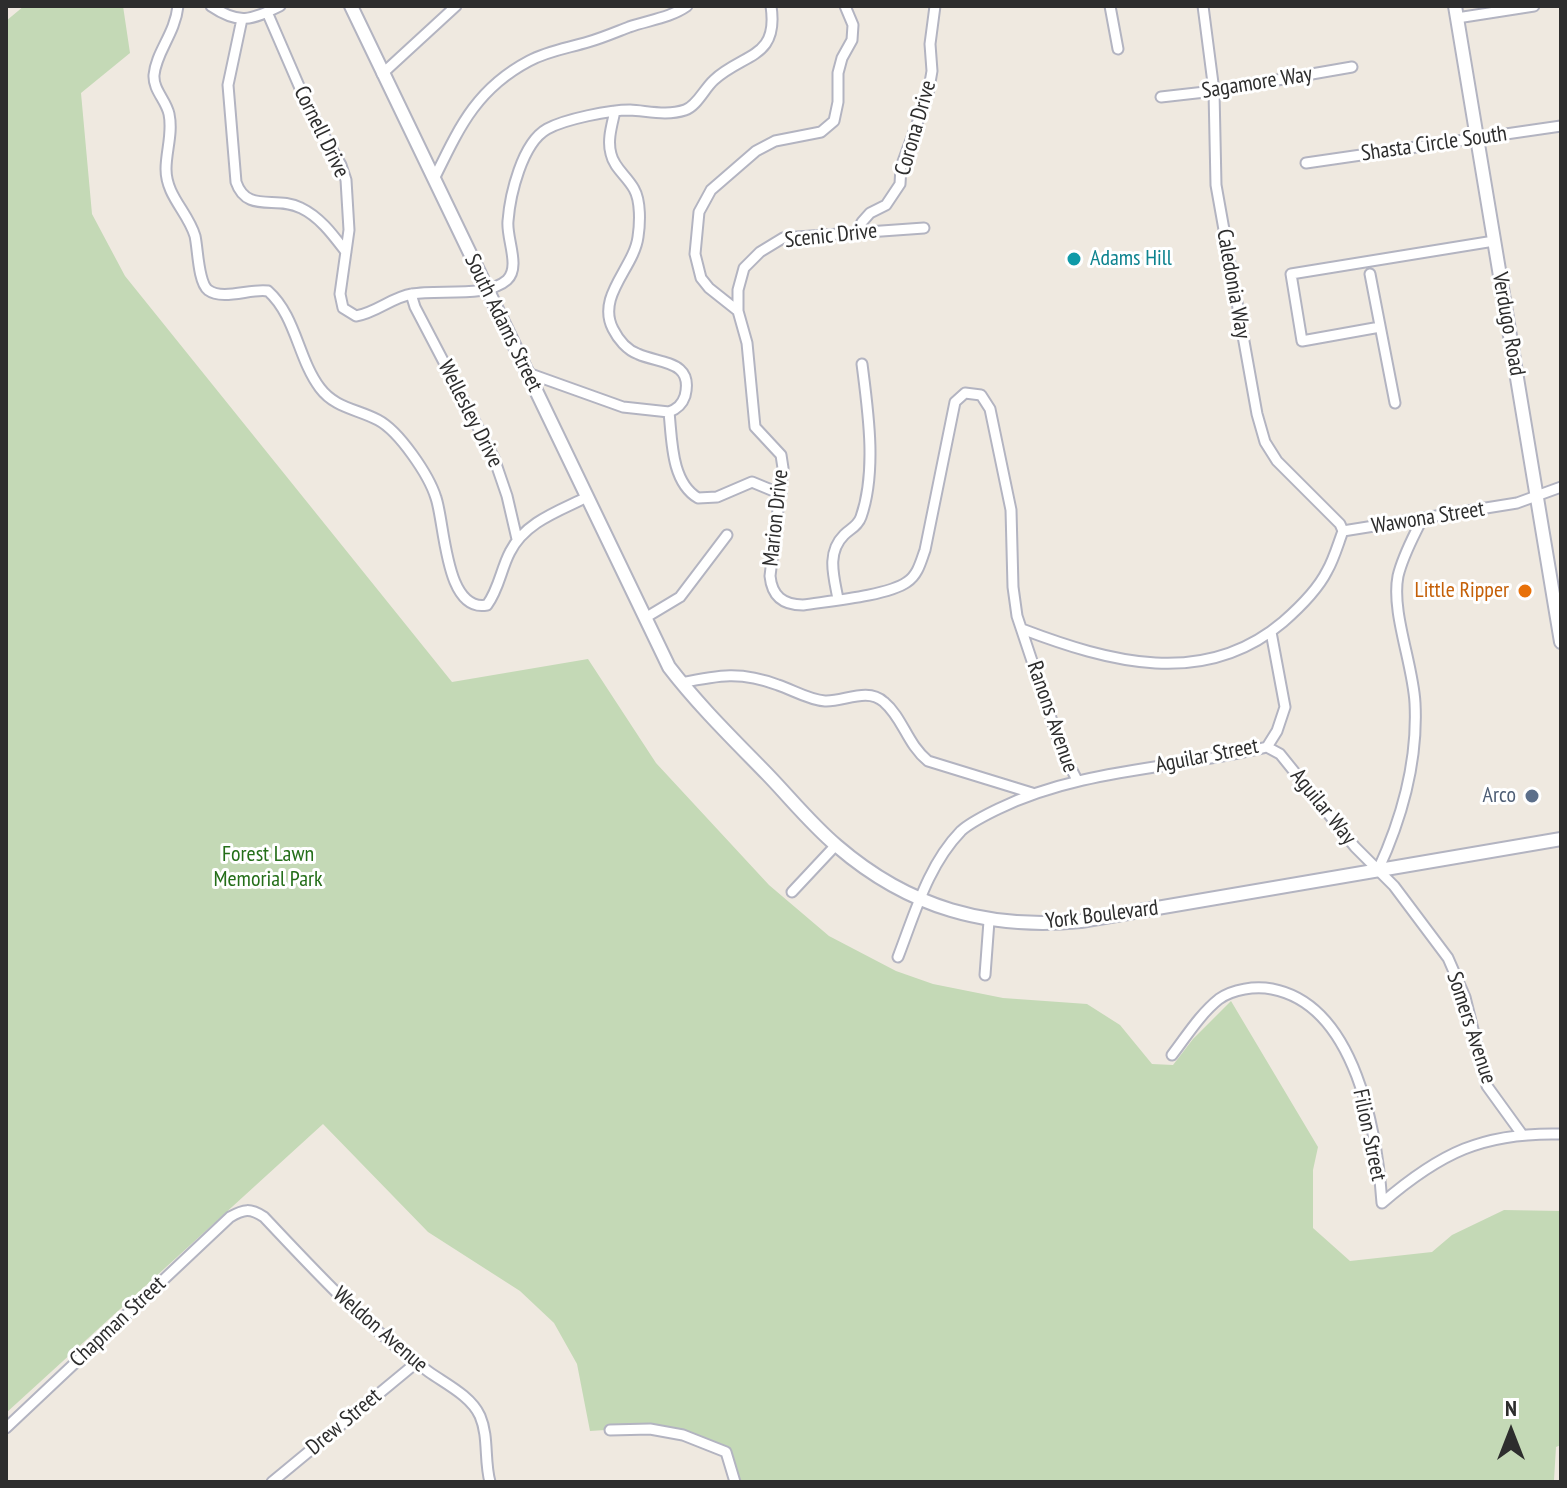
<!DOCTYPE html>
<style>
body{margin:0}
#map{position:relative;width:1567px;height:1488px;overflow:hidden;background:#efe9e0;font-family:"PT Sans Narrow",sans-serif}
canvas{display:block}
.frame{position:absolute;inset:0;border:8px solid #2d2d2d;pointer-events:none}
.north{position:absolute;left:1471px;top:1392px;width:80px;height:80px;-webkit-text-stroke:6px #fff;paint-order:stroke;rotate:0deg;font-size:22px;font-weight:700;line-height:32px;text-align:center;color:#2d2d2d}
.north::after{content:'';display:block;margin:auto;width:28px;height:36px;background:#2d2d2d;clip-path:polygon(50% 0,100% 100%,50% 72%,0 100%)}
</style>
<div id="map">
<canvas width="1567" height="1488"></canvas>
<div class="frame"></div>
<div class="north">N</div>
</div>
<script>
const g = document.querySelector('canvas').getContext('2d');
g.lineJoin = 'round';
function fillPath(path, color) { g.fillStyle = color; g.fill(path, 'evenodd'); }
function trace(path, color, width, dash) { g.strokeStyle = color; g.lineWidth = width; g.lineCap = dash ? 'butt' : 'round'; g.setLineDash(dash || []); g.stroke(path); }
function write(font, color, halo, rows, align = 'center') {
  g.font = font + ' "PT Sans Narrow",sans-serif'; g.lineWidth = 6; g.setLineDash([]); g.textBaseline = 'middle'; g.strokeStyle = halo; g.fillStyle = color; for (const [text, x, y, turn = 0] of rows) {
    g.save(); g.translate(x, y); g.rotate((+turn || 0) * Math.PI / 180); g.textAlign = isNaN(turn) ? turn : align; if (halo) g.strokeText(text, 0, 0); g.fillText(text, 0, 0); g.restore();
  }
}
fillPath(new Path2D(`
 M24,6H123L130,53L81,93L92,214L125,276L452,682L588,659L656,763L769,885L829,936L896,971L933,984L1003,998L1087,1004L1120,1025L1152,1064L1173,1065L1193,1039L1231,1001L1318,1147L1313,1170V1228L1350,1261L1432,1252L1452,1235L1504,1210L1561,1211V1445L1556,1447L1554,1480L739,1482L731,1458L710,1444L636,1428L590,1431L577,1364L554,1323L520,1291L428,1232L323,1124L6,1413V21Z`), '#c4d9b6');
const street = new Path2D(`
 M178,6C175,34 156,52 154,75C153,90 166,100 169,114C173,133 166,151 166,169C166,196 188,212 195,236C198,249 198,282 208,290C223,301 251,288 268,291C296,316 298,359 320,388C335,408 357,409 378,420C399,431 429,475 436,498C445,524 445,613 487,605C499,589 501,569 510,552C525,522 559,511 587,497
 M211,6C239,25 251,20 280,6
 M1110,6L1118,49
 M1203,6L1214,91L1216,185L1257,414L1265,442L1277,461L1340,524L1343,531
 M267,12L309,109L341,165L346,180L349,230L340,294L343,308L356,316C376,313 392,297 412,294C438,289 487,298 507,280C521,267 506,238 508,221C510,195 522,143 547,129C565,119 610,110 630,110C648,111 667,116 685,110C697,106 704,89 714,80C743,53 779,59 771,6
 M1457,18L1534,6
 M242,19L228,85L236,182C247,214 276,195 301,208C320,217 333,235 346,252
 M382,74L456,6
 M1161,97L1214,91L1352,67
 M615,111C612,125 607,140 611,154C614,168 627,176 634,189C641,201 640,224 638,237C634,268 596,296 613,329C618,339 627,350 638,354C660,364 694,360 685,396C682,405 677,409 669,412
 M1306,163L1561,126
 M434,179C459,128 476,89 529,61C547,51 568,48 588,42C602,38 616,32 629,27C649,20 670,18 687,6
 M924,228L783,238L760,252L744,268L738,290V311L747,343L755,427L781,455L783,468L770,576C772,596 783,605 803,605C829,601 887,596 907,582C918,575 921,561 925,550L955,402L965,393L981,395L990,409L1011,510L1013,587L1017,616L1062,751L1077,780
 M858,232L862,222L870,213L886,205L900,184L901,167L928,94L932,71L930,44L935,6
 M1370,274L1395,403
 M411,294L415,307L494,458L507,496L517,539
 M738,311L709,288L701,278L695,254L699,212L711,190L756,151L775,141L821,132L834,121L838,102V73L842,58L852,40L853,25L845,6
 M1380,327L1302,341L1291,274L1494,241
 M528,373L623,407L669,412C672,440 671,482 698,498L717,497L752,482L781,494
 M838,599C834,577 826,553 844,535C850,529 858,526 861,517C877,471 868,411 862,364
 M645,618L680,597L727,535
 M1022,629C1109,662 1204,689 1283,622C1299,608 1317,591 1327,571C1334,559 1338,544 1343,531L1517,503L1561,487
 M681,683C719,675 741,671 778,685C793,690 809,700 825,701C844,702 867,687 884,702C903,718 907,744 928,761L1032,793
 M1267,747L1280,754L1355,847L1394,886L1448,958L1465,997L1487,1086L1521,1133
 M1378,870C1402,818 1418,762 1415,703C1413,664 1391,612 1398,576C1403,555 1413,538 1422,519
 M792,892L836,845
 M898,957C915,913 928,865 961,831C971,822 986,815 998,809C1082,768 1177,769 1267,747L1277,731L1285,707L1271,632
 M985,975L989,921
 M1172,1055C1186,1037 1200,1014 1219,999C1233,989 1255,986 1272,989C1356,1005 1377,1133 1382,1203C1440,1153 1483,1132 1561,1134
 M6,1428L230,1217C244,1209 250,1208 264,1217C316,1272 367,1328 429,1372C446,1384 471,1396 480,1416C489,1437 484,1460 490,1482
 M610,1430L650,1429L683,1435L726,1452L735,1482
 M272,1482L416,1363`);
const secondary = new Path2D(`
 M351,6L669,667C699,706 734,740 768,775C791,799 812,825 837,846C909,908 988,930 1081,921L1561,839
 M1455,6L1561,642`);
trace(street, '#b3b4c1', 13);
trace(secondary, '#b3b4c1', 16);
trace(street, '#fff', 9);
trace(secondary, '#fff', 12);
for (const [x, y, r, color] of [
 [1074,259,8,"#0f9aa8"],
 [1525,591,8,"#e8710a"],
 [1532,796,8,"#5c6f8a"]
]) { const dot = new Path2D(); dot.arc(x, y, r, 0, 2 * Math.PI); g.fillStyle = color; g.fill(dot); trace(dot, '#fff', 3); }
write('22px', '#2d2d2d', '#fff', [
 ["Sagamore Way",1257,83,-9],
 ["Corona Drive",916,128,-74],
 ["Cornell Drive",321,132,64],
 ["Shasta Circle South",1434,144,-8],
 ["Scenic Drive",831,236,-6],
 ["Caledonia Way",1233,284,80],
 ["South Adams Street",503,323,64],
 ["Verdugo Road",1508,324,80],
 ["Wellesley Drive",470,414,63],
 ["Marion Drive",776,518,-84],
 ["Wawona Street",1428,518,-9],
 ["Ranons Avenue",1052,717,71],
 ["Aguilar Street",1207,756,-11],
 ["Aguilar Way",1323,807,51],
 ["York Boulevard",1102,915,-7],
 ["Somers Avenue",1471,1028,72],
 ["Filion Street",1369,1135,78],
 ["Chapman Street",118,1322,-43],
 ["Weldon Avenue",380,1330,41],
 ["Drew Street",344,1422,-40]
]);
write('22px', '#0d838f', '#fff', [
 ["Adams Hill",1090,259]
], 'left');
write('22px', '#c56008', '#fff', [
 ["Little Ripper",1509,591]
], 'right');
write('22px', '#4e5e75', '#fff', [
 ["Arco",1516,796]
], 'right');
write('22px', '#246e19', '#fff', [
 ["Forest Lawn",268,855],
 ["Memorial Park",268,880]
]);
</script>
